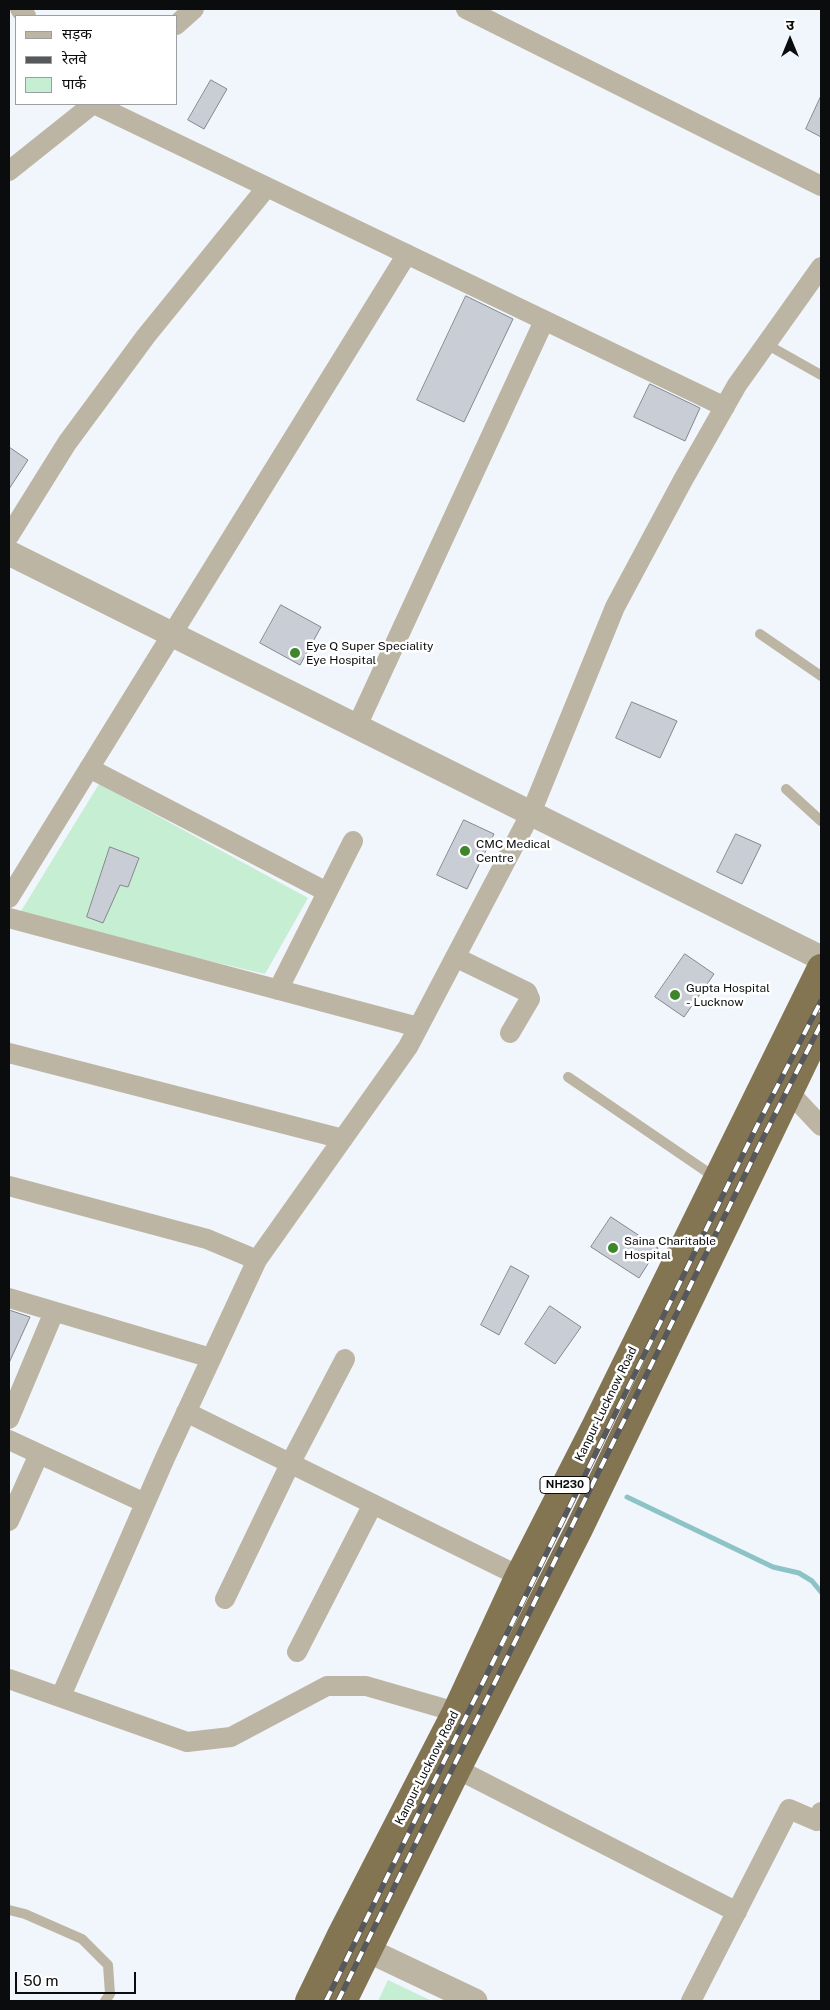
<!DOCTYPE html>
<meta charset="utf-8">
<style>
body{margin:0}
#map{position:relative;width:830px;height:2010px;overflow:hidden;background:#f1f5fc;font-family:"Public Sans","Noto Sans Devanagari",sans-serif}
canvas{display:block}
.frame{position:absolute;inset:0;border:10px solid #0b0c0e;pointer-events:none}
.legend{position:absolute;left:15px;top:15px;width:162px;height:90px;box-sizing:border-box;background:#fff;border:1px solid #9d9e9f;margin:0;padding:6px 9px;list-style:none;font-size:15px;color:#0b0c0e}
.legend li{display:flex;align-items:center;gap:10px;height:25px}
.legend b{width:25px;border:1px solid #9d9e9f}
.north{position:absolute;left:765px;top:15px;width:50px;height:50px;-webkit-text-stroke:4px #fff;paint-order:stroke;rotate:0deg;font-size:14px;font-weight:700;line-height:20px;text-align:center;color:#0b0c0e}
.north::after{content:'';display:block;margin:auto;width:18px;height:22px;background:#0b0c0e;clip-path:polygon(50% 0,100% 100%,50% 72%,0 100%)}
.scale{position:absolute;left:15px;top:1972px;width:121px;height:22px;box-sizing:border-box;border:2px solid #0b0c0e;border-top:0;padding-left:6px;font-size:15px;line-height:18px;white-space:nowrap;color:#0b0c0e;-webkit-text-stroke:4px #fff;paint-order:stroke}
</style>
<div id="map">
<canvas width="830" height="2010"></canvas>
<div class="frame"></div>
<ul class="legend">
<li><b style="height:6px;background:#bcb5a3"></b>सड़क</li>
<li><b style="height:6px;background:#56585b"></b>रेलवे</li>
<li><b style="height:14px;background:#c6eed3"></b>पार्क</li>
</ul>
<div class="north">उ</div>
<div class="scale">50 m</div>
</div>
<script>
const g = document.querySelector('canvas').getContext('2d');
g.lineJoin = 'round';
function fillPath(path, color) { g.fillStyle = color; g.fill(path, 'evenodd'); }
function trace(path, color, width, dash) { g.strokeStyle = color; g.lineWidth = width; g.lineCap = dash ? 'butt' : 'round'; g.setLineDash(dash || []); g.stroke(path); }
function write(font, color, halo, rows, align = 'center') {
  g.font = font + ' "Public Sans",sans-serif'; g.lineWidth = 5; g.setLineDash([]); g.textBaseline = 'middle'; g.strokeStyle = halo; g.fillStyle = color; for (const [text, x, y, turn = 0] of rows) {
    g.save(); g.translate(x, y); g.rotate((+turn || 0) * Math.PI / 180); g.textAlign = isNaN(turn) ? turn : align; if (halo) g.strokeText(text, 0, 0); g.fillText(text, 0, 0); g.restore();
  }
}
fillPath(new Path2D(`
 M99,784L308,898L265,974L18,916Z
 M388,1980L432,2001H378Z`), '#c6eed3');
trace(new Path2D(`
 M627,1497L773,1567L799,1573L812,1581L821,1592`), '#8cc3c7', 5);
const building = new Path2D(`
 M211,80L227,89L204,129L188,120Z
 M821,96V137L806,129Z
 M466,296L513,319L464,422L417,400Z
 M650,384L700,408L685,441L634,417Z
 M9,447L28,460L9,489Z
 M281,605L321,627L300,665L260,643Z
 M632,702L677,721L660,758L616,738Z
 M464,820L494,834L467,889L437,875Z
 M736,834L761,845L742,884L717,872Z
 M110,847L139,858L128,887L120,885L103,923L87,917Z
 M685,954L714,974L684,1017L655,997Z
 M611,1217L658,1248L639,1278L591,1247Z
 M511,1266L529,1276L499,1335L481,1325Z
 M550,1306L581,1327L555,1364L525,1344Z
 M9,1310L30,1317L9,1363Z`);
fillPath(building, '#c9cdd5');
trace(building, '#84888e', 1);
trace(new Path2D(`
 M766,344L821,375
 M760,634L821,676
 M786,789L821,821
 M568,1077L716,1178
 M9,1910L25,1914L82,1939L108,1965L110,1994L105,2001`), '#bcb5a3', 10);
trace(new Path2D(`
 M20,9L26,16
 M466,9L821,186
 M176,25L194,9
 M94,104L725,407
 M9,171L93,104
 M9,536L67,443L146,336L267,187
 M357,726L544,321
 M89,768L327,892
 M9,898L407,254
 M9,918L418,1027
 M455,957L527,992L530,999L510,1033
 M278,990L353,841
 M9,1053L343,1139
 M789,1092L821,1126
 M9,1186L207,1239L257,1260
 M9,1298L211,1358
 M186,1412L519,1576
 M9,1419L54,1312
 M9,1440L145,1503
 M9,1521L39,1454
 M225,1599L291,1462L345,1359
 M297,1652L373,1504
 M9,1679L187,1742L231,1737L327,1686H366L456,1712
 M61,1696L165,1458L257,1260L408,1047L531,813L615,607L683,480L737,385L821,267
 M457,1769L737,1912
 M691,2001L789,1809L817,1821L821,1812`), '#bcb5a3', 20);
trace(new Path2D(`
 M9,553L821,958
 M340,1937L475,2001`), '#bcb5a3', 25);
trace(new Path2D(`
 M309,2001L340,1937L456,1712L519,1576L596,1425L821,968
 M343,2001L457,1769L579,1529L821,1026`), '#837552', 28);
const rail = new Path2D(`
 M326,2001L757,1126L821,1001
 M338,2001L767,1130L821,1024`);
trace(rail, '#56585b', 5.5);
trace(rail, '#fff', 4, [11]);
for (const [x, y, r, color] of [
 [295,653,6,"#3e852b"],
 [465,851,6,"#3e852b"],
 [675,995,6,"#3e852b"],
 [613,1248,6,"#3e852b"]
]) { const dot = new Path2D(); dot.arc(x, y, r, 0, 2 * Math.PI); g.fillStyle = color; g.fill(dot); trace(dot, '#fff', 2); }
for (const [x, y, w] of [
 [565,1485,50]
]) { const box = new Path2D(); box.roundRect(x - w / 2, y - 8.5, w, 17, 4); g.fillStyle = '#fff'; g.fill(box); trace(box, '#0b0c0e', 1); }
write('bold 11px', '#0b0c0e', null, [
 ["NH230",565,1485]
]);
write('12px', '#0b0c0e', '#fff', [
 ["Eye Q Super Speciality",306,646],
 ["Eye Hospital",306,660],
 ["CMC Medical",476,844],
 ["Centre",476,858],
 ["Gupta Hospital",686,988],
 ["- Lucknow",686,1002],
 ["Saina Charitable",624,1241],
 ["Hospital",624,1255]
], 'left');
write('12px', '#0b0c0e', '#fff', [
 ["Kanpur-Lucknow Road",606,1404,-64],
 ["Kanpur-Lucknow Road",427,1768,-63]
]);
</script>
